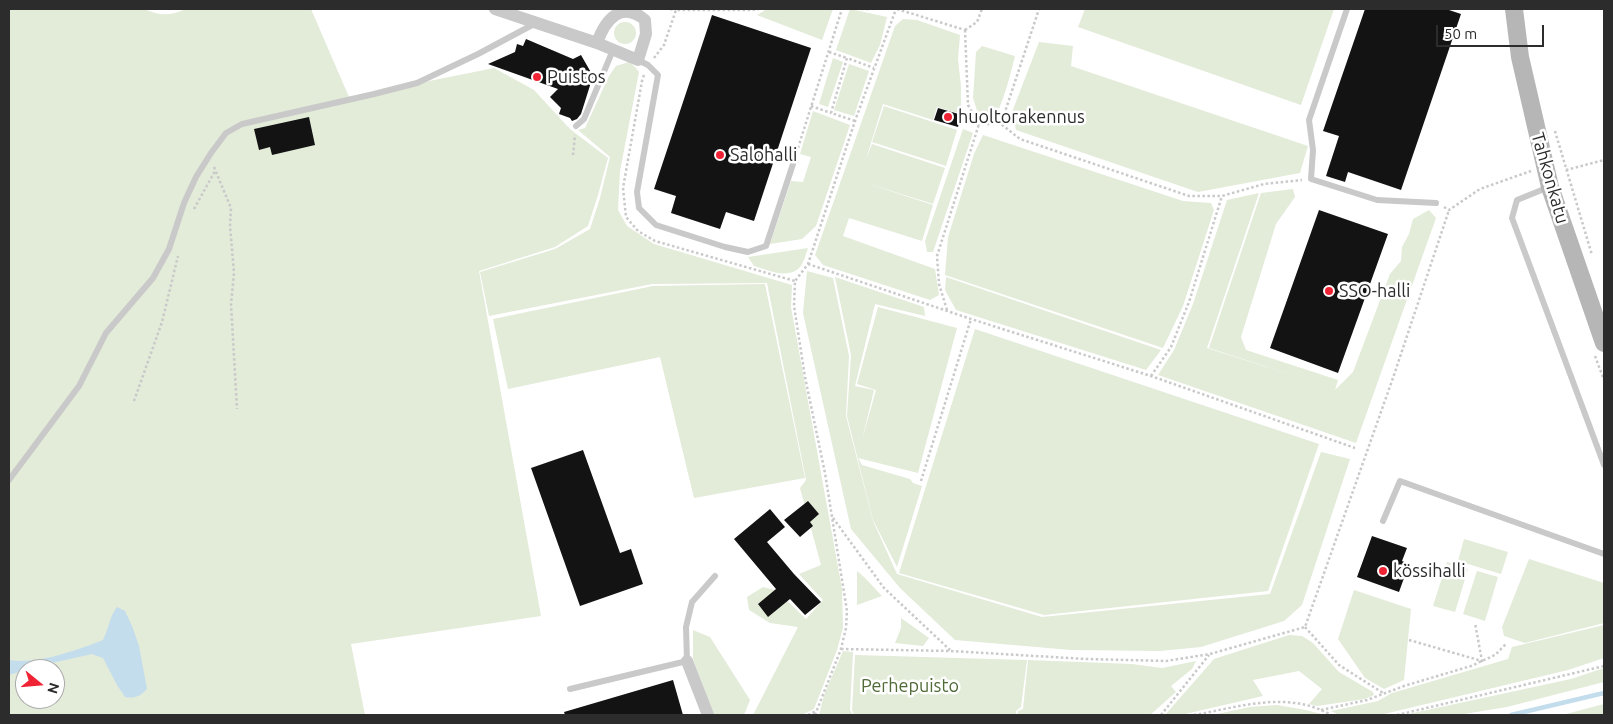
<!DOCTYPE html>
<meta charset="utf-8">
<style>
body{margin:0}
#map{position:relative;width:1613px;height:724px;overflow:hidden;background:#fff;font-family:Ubuntu,sans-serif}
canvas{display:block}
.frame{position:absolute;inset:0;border:10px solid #2c2c2c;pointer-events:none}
.north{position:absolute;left:15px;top:659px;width:50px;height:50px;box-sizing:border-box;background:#fff;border:1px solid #ababab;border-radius:50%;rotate:107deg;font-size:14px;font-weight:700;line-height:20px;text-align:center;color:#2c2c2c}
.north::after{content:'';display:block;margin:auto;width:18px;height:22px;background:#ef2334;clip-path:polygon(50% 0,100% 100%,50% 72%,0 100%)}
.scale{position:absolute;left:1436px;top:25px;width:108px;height:22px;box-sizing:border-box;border:2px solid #2c2c2c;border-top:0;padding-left:6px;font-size:15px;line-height:18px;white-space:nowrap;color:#2c2c2c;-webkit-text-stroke:4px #fff;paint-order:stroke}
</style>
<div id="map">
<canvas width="1613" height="724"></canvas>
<div class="frame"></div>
<div class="north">N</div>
<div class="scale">50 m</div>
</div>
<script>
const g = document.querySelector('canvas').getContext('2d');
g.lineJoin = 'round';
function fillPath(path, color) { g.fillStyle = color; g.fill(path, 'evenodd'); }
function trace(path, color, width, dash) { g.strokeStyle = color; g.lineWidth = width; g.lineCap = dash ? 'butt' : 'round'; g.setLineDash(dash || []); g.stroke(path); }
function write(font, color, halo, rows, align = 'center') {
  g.font = font + ' Ubuntu,sans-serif'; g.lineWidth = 5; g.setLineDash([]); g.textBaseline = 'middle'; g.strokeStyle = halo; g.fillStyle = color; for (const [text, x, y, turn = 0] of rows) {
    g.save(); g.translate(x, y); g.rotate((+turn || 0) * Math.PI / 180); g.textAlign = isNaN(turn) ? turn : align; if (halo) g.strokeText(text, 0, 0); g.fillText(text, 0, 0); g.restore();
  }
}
fillPath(new Path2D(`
 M9,9H144C160,16 170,16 186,9H311L349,97L494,68L534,90L570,129L608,158L598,195L588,226L555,247L479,271L541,616L351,644L365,715H9ZM25,669H55V699H25Z
 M767,9H833L822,40L757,15Z
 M850,9L887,17L880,45L871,63L836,50Z
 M1085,9H1334L1301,105L1078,27Z
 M903,19L917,20L960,35L958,59L961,86V114L937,107L933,120L883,104L866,159L872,144L945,168L933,204L860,181L933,205L922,241L849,218L843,236L935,269L939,295L930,300L823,265L815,255L895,26Z
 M614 33a11 11 0 1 1 22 0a11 11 0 1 1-22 0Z
 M1039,42L1073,46L1071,66L1308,146L1300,173L1198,192L1016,130L1012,112Z
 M982,46L1015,56C1012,68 1002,111 993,117C987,120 983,117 978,114L973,98L976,52Z
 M833,58L843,62L828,107L819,104Z
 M629,62L635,67L639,72L620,171L618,210L627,226L654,244L792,285L791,307L842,589L843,628L837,650L814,709L802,715H753L798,627L770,623L749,610L747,597L763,587L776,590L806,619L823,600L799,574L821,565L800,488L806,480L767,283L652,284L489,316L480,272L555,249L590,229L600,198L610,157L578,130L585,128L609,76L616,66Z
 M849,64L869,71L854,116L834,110Z
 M884,106L957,130L946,166L872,142Z
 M813,111L850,125L816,226L802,239L770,244L791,181L803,182L811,157L800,154Z
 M963,129L973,133L933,252H927L925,241Z
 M983,135L1183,201L1211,203L1214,210L1183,306L1163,348L945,275L948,237L974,154Z
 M1293,189L1295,197L1276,224L1241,337L1246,350L1338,380L1335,390L1353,372L1390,274L1401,261L1402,247L1409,234L1413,219L1429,210L1436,218L1356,443L1158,375L1174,350L1193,304L1227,200L1259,193L1207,348L1301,378L1209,348L1261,193Z
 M808,248C806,254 804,262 800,267C788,280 768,270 754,266L748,257Z
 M807,271L833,278L849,356L846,416L873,521L897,574L1042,617L1270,594L1321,452L1350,459L1302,605L1284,621L1201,647L1160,651L1071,650L955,640L900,588L851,529L803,313Z
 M835,277L924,307L925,316L875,304L855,386L874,390L862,440L876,390L857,384L878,307L957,328L918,473L858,458L862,465L910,479L913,483L922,486L897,567L873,520L847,416L851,355Z
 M946,277L1161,350L1146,370L956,310L945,290Z
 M765,284L805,478L694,498L660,357L508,389L493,319L653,286Z
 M975,329L1319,444L1268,591L1044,615L899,573Z
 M1464,539L1508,552L1501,574L1458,561Z
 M1529,559L1604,583V623L1525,643L1504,636L1502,627Z
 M1447,562L1468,569L1455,612L1433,606Z
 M857,571L864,577L882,596L857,605Z
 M1477,571L1498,577L1485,621L1463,614Z
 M1354,590L1411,609L1404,680L1384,689L1365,678L1338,639Z
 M901,618L929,638L923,646L895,643L901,628Z
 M1604,625V658L1568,670L1380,715H1339L1331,711L1378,701L1392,693L1508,659L1512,647Z
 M693,630L710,637L750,700L744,715H714L693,659Z
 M1289,635L1302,636L1313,643L1339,672L1373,692L1374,695L1365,699L1317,706L1309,704L1322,689L1299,671L1253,680L1263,696L1181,715H1165L1214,659Z
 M843,651L853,652L850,710L853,715H819L824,695Z
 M855,655L1027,660L1021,707L1016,711V715H854L852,710Z
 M1028,660L1132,664L1162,668L1196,661L1192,669L1171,686L1176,692L1150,715H1017L1018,711L1023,709Z
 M1604,668V682L1507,707L1458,715H1404L1571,679Z
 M1604,704V715H1562Z
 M1277,705L1306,710L1325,715H1212L1250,707Z`), '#e3ebd9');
fillPath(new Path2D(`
 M117,607L125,611L132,626L139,646L147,689C140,696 135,699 125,697L117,685L103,658L92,654L25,669V670L9,675V660C37,665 77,650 103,640C109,628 109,618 117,607Z`), '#c3dded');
trace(new Path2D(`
 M1511,715L1604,693`), '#c3dded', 4.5);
fillPath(new Path2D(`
 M1365,9H1446L1461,14L1401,190L1348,172L1345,182L1326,176L1339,136L1323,131Z
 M712,15L811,48L754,221L726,212L720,229L671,213L676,196L654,189Z
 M526,39L573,59L581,55L593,76L581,114L577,119L572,121L570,118L559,114L561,108L550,97L558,89L488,64L515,52L517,44L523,46Z
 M938,108L962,115L958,127L934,120Z
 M309,117L315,145L272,155L270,147L259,150L254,129Z
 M1319,210L1388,234L1338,373L1270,348Z
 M583,450L620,553L631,549L643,584L580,606L531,468Z
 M808,501L819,514L810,522L813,526L800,537L784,520Z
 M770,509L785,527L767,542L794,574L821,602L805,615L790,599L768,617L758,604L776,589L734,539Z
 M1372,536L1407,548L1402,561L1409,564L1399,592L1357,577Z
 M673,680L683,715H565L564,712Z`), '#131313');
trace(new Path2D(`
 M670,9L676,10
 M861,9H870
 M897,9L965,30
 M965,30L968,105L979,124H1001L1020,139L1189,196H1222L1264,184L1302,180
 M965,30L977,22L982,9
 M829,52L847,58
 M654,58L664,45L676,10H752L759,9
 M644,75L642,81L623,188L626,217L638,231L655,241L795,281
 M811,106L831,113
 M855,121L831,113L847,58L874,68
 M1001,124L1039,9
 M1555,131L1592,255
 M798,148L842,9
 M573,155L575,135
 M214,167L231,208L230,226L234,273L231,304L237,409
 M1566,170L1604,160
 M1444,207L1449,210L1480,189L1531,171
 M194,209L215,171
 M808,264L971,319L1151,376L1355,448
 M947,310L939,284L937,256L979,124
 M1595,356L1604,380
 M1151,376L1171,347L1189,302L1222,196
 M134,401L162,322L178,256
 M921,481L971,319
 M833,518L884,588L950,650
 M1305,627L1339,665L1383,693
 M1409,640L1482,661L1475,623
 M841,649L951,651L1086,659L1166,661L1210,654L1305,627L1394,375L1449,210
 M1321,710L1367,700L1404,686L1471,666L1495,655L1507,643
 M808,715L816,711
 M815,715L841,649L846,628L847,611L825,473L805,377L794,306L795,281L808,264L855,121L896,9
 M1161,715L1209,655
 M1194,715C1239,707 1288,690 1331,715
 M1397,715L1604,666`), '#c9c9c9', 2.5, [2.5, 2.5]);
trace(new Path2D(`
 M1347,9L1309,120L1313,150L1311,179L1377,200L1436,203
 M638,60L648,65L658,75L637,192L639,208L656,225L725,247L748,252L766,246L795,158
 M576,126L584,119L613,50
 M1549,187L1517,200L1512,218L1604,465
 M9,480L79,386L106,333L153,278L169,249L184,203L196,177L211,153L226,133L242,124L374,94L417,83L478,54L536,23
 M1383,521L1400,481L1604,554
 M570,689L687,661L686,627L692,602L715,576`), '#c9c9c9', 6);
trace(new Path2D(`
 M495,9L597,43L638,60L646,34L645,20C621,0 605,20 597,43
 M687,661L708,715`), '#c9c9c9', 12);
trace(new Path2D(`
 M1514,9L1520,57L1550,187L1604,343`), '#b6b6b6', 18);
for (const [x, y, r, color] of [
 [537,77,5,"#ef2334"],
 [948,117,5,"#ef2334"],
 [720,155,5,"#ef2334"],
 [1329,291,5,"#ef2334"],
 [1383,571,5,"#ef2334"]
]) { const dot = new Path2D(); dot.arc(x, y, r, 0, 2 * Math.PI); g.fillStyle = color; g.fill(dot); trace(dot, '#fff', 2); }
write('18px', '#2c2c2c', '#fff', [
 ["Puistos",547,77],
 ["huoltorakennus",958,117],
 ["Salohalli",730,155],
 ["SSO-halli",1339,291],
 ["kössihalli",1393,571]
], 'left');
write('18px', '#2c2c2c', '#fff', [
 ["Tahkonkatu",1550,178,74]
]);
write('18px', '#506a38', '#fff', [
 ["Perhepuisto",910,686]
]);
</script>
